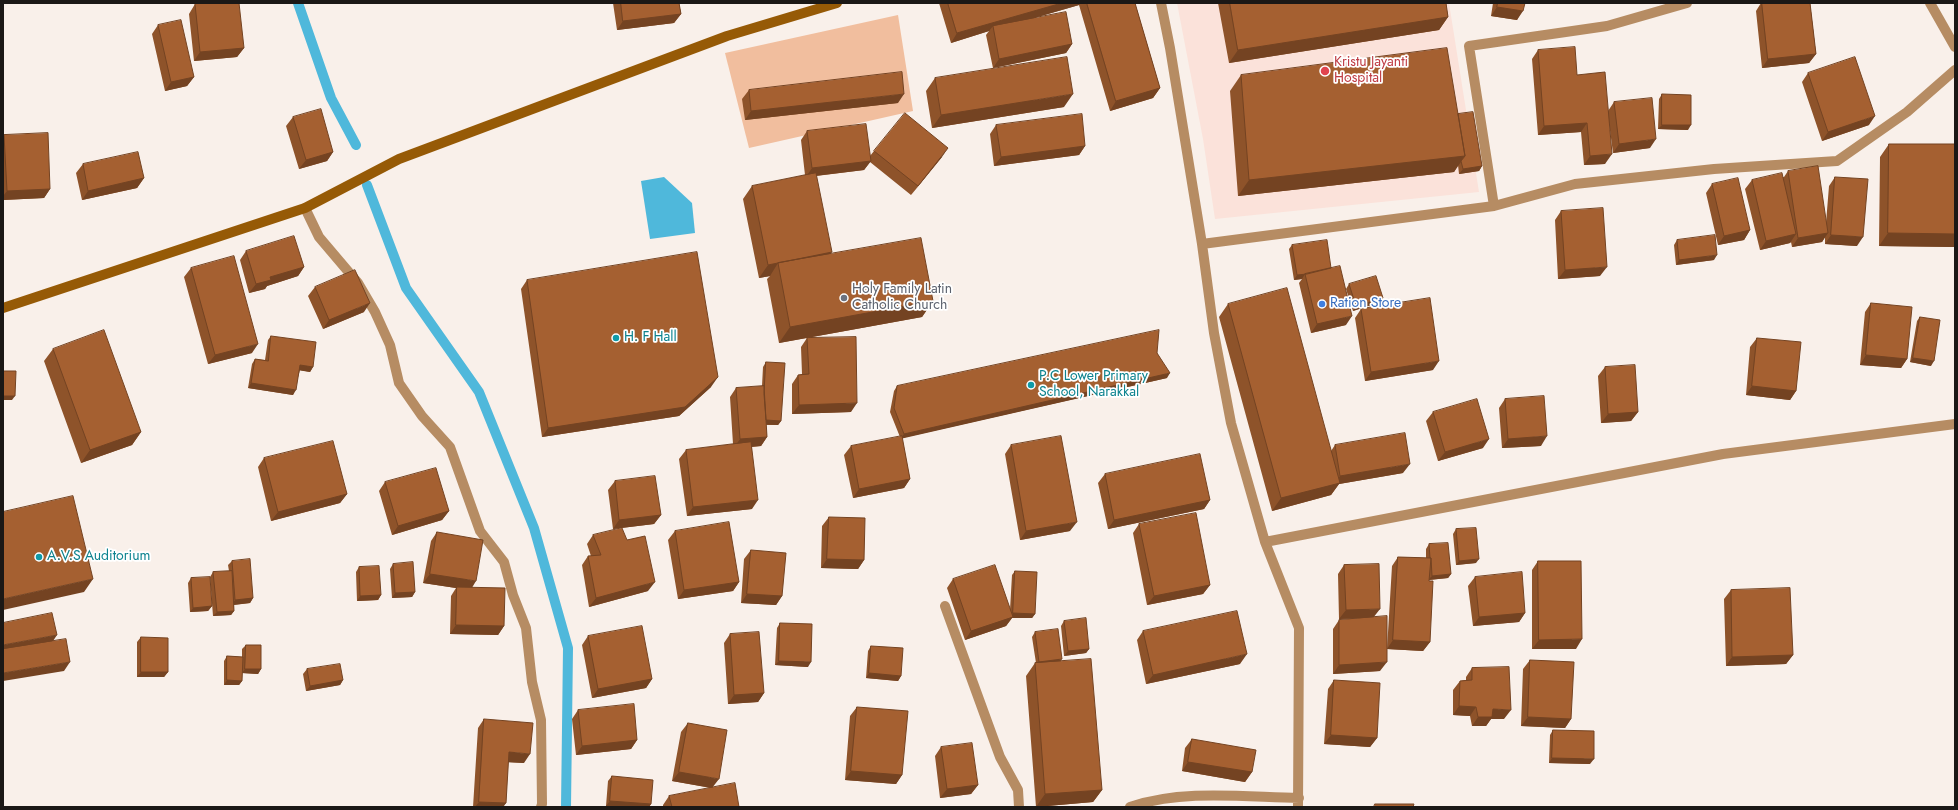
<!DOCTYPE html>
<style>
body{margin:0}
#map{position:relative;width:1958px;height:810px;overflow:hidden;background:#f9f0ea;font-family:Jost,sans-serif}
canvas{display:block}
.frame{position:absolute;inset:0;border:4px solid #1b1816;pointer-events:none}
</style>
<div id="map">
<canvas width="1958" height="810"></canvas>
<div class="frame"></div>
</div>
<script>
const g = document.querySelector('canvas').getContext('2d');
g.lineJoin = 'round';
function fillPath(path, color) { g.fillStyle = color; g.fill(path, 'evenodd'); }
function trace(path, color, width, dash) { g.strokeStyle = color; g.lineWidth = width; g.lineCap = dash ? 'butt' : 'round'; g.setLineDash(dash || []); g.stroke(path); }
function write(font, color, halo, rows, align = 'center') {
  g.font = font + ' Jost,sans-serif'; g.lineWidth = 3.5; g.setLineDash([]); g.textBaseline = 'middle'; g.strokeStyle = halo; g.fillStyle = color; for (const [text, x, y, turn = 0] of rows) {
    g.save(); g.translate(x, y); g.rotate((+turn || 0) * Math.PI / 180); g.textAlign = isNaN(turn) ? turn : align; if (halo) g.strokeText(text, 0, 0); g.fillText(text, 0, 0); g.restore();
  }
}
fillPath(new Path2D(`
 M1177,3H1449L1479,192L1215,219L1203,139Z`), '#fbe2da');
fillPath(new Path2D(`
 M898,15L913,111L749,148L725,53Z`), '#f1be9e');
fillPath(new Path2D(`
 M664,177L692,203L695,233L650,239L641,181Z`), '#4fb8db');
trace(new Path2D(`
 M298,3L331,98L356,145
 M367,185L406,288L479,392L534,528L568,648L566,807`), '#4fb8db', 10);
trace(new Path2D(`
 M1161,3L1170,48L1202,244L1214,333L1231,423L1265,542L1299,628L1298,807
 M1930,3L1955,47
 M1494,206L1575,184L1714,169L1837,161L1907,112L1955,70
 M305,208L319,237L358,283L375,312L390,345L399,383L422,416L450,447L480,531L504,562L513,595L526,628L532,682L541,720L542,804L541,807
 M1202,244L1494,206L1469,46L1607,26L1687,3
 M1265,542L1723,454L1955,424
 M945,606L1000,757L1018,790L1019,807
 M1130,807C1182,789 1244,797 1299,798`), '#b68c63', 10);
trace(new Path2D(`
 M3,308L305,208L399,159L727,36L837,3`), '#965a06', 10);
fillPath(new Path2D(`
 M613,3H679L681,14L674,23L617,30Z
 M939,3H1135L1160,88L1153,98L1110,111L1079,5L1034,18L1072,44L1066,53L993,68L986,35L989,31L951,43Z
 M1218,3H1446L1448,17L1439,30L1229,63Z
 M1493,3H1525L1517,20L1491,16Z
 M1761,3H1810L1816,54L1809,63L1762,68L1756,11Z
 M195,4L244,48L237,57L194,61L189,14Z
 M158,25L194,77L187,86L165,91L152,34Z
 M1538,50L1577,75L1608,111L1614,102L1650,148L1613,153L1609,123L1605,164L1584,165L1581,132L1538,135L1532,59Z
 M1808,73L1869,125L1822,141L1802,82Z
 M1241,75L1458,114L1482,166L1479,171L1459,174L1458,165L1454,172L1238,196L1230,91Z
 M935,78L1064,107L932,128L926,91Z
 M749,90L898,103L745,120L742,99Z
 M1662,94L1688,130L1658,129L1659,99Z
 M293,117L333,152L327,161L299,169L286,126Z
 M996,125L1085,146L1079,155L994,166L990,134Z
 M807,131L870,156L874,151L942,157L911,195L870,162L864,170L816,176L831,254L933,301L922,317L779,343L767,279L770,276L759,278L743,199L752,186L805,175L801,140Z
 M4,135L50,189L44,198L3,200V137Z
 M1889,144H1955V247L1879,246L1880,157Z
 M83,164L144,178L137,188L82,200L76,173Z
 M1788,171L1826,223L1829,186L1835,177L1857,246L1825,244V237L1822,242L1792,247L1791,242L1790,243L1760,250L1745,189L1752,180L1784,177Z
 M1712,184L1750,230L1744,240L1718,245L1706,193Z
 M1561,211L1600,276L1558,279L1555,220Z
 M1677,240L1714,260L1676,265L1674,245Z
 M1292,245L1331,268L1346,325L1311,333L1299,283L1302,279L1294,280L1289,249Z
 M246,251L304,267L298,276L267,286L265,289L249,293L240,260Z
 M191,268L252,353L208,364L184,277Z
 M527,280L711,387L679,416L542,437L521,289Z
 M1349,284L1380,302L1353,311L1346,289Z
 M315,287L364,312L323,329L308,296Z
 M1871,303L1907,359L1901,368L1860,365L1865,312Z
 M1228,304L1331,451L1335,445L1403,473L1339,484L1331,495L1272,511L1219,317Z
 M1361,309L1433,370L1365,381L1355,318Z
 M1920,317L1931,366L1910,362L1917,321Z
 M271,336L313,367L310,372L300,370L293,395L248,388L252,364L255,359L265,360L268,340Z
 M807,338L851,412L792,414V384L798,375L802,374L801,347Z
 M1757,338L1796,391L1790,400L1746,395L1750,347Z
 M53,349L141,432L132,445L81,463L44,361Z
 M1157,353L1167,378L902,438L910,479L904,488L853,498L844,455L851,446L900,437L890,412L894,391L897,386Z
 M766,362L781,421L778,425H766L767,437L761,446L752,447V509L687,516L679,459L686,450L733,444L730,397L736,388L762,386L763,367Z
 M1605,367L1638,412L1631,421L1601,423L1598,376Z
 M1505,399L1541,446L1502,448L1499,408Z
 M1433,412L1483,448L1438,461L1426,421Z
 M1011,445L1070,531L1020,540L1005,454Z
 M264,458L347,494L340,503L271,521L258,467Z
 M1105,474L1210,500L1204,509L1108,529L1098,483Z
 M615,481L661,515L654,524L613,529L608,490Z
 M385,482L449,511L442,520L392,535L379,491Z
 M829,517L864,560L858,569L821,568L822,526Z
 M1139,524L1210,585L1203,594L1147,605L1133,533Z
 M1456,529L1476,563L1456,565L1453,534Z
 M675,531L739,582L733,591L678,599L668,540Z
 M437,532L472,587L504,626L498,635L450,634L451,596L456,588L423,583L431,541Z
 M593,535L627,540L648,591L589,607L582,565L588,556H591L587,544Z
 M1429,544L1451,574L1448,578L1429,580L1430,642L1423,651L1387,649L1392,566L1398,557L1426,558V549Z
 M751,550L782,596L776,605L741,603L744,559Z
 M232,561L253,598L250,603L234,605V611L231,615L213,616L210,577L213,572L229,571L228,565Z
 M1538,561L1576,649H1532V570Z
 M393,564L415,592L412,597L392,598L390,569Z
 M1344,565L1374,617L1380,671L1333,674V629L1339,620L1359,618L1339,619L1338,574Z
 M359,567L381,595L378,600L357,601L356,572Z
 M1015,571L1035,614L1032,618H1012L1006,626L965,640L947,588L953,579L1010,610L1012,575Z
 M1475,577L1525,613L1519,622L1473,626L1468,586Z
 M191,578L212,606L208,611L190,612L188,583Z
 M1731,590L1793,655L1786,664L1726,666L1724,599Z
 M1064,621L1089,649L1086,653L1064,656L1061,626Z
 M780,623L808,667L775,665L777,628Z
 M1143,631L1240,664L1146,684L1137,640Z
 M1035,632L1061,661L1102,790L1093,802L1036,807L1026,676L1035,663H1036L1032,637Z
 M730,634L764,693L758,702L728,704L724,643Z
 M588,636L652,679L646,688L592,698L582,645Z
 M141,637L168,672L164,677H137V642Z
 M246,645L261,669L258,674L242,673V681L239,685H224V661L227,656L242,657V649Z
 M871,646L901,676L898,681L866,678L868,651Z
 M1530,660L1571,719L1565,728L1521,726L1523,669Z
 M1472,668L1504,719H1491L1486,726H1472L1470,716L1453,715V690L1460,681L1466,680V677Z
 M307,669L343,680L340,685L306,691L303,674Z
 M1334,680L1377,738L1370,747L1324,744L1328,689Z
 M857,707L902,775L896,784L845,780L850,716Z
 M578,710L637,740L631,749L576,755L572,719Z
 M484,719L524,763L508,762L506,803L503,807H473L478,728Z
 M688,723L713,787L739,807H663V805L669,796L711,788L672,781L681,732Z
 M1553,730L1590,764L1549,763L1550,735Z
 M1192,739L1252,772L1245,782L1182,771L1185,748Z
 M941,747L978,785L971,794L940,798L935,756Z
 M612,776L651,804L649,807H621L606,806L608,781Z`), '#8e532a');
fillPath(new Path2D(`
 M1062,3H1080L1079,5L993,30V26L989,31L951,43L957,33Z
 M1497,7L1523,11L1517,20L1491,16Z
 M681,14L674,23L617,30L623,21Z
 M1448,17L1439,30L1229,63L1238,50Z
 M1072,44L1066,53L993,68L999,59Z
 M244,48L237,57L194,61L200,52Z
 M1816,54L1809,63L1762,68L1768,59Z
 M194,77L187,86L165,91L171,82Z
 M1160,88L1153,98L1110,111L1116,101Z
 M904,94L898,103L745,120L751,111Z
 M1073,94L1064,107L932,128L941,115Z
 M1875,116L1869,125L1822,141L1828,132Z
 M1587,123L1581,132L1538,135L1544,126Z
 M1662,125H1691L1688,130L1658,129Z
 M1656,139L1650,148L1613,153L1619,144Z
 M1085,146L1079,155L994,166L1001,157Z
 M948,148L942,157L911,195L918,186Z
 M333,152L327,161L299,169L306,160Z
 M1612,154L1605,164L1584,165L1590,156Z
 M1465,156L1454,172L1238,196L1249,180Z
 M871,161L864,170L806,177L812,168Z
 M1482,166L1479,171L1459,174L1463,169Z
 M144,178L137,188L82,200L88,191Z
 M50,189L44,198L3,200V196L7,191Z
 M1750,230L1744,240L1718,245L1724,236Z
 M1828,233L1822,242L1792,247L1798,238Z
 M1888,233L1955,234V247L1879,246Z
 M1796,234L1790,243L1760,250L1766,241Z
 M1831,235L1863,237L1857,246L1825,244Z
 M832,252L823,265L778,263L770,276L759,278L768,265Z
 M1717,255L1714,260L1676,265L1679,260Z
 M304,267L298,276L267,286L265,289L249,293L256,284L270,277Z
 M1607,267L1600,276L1558,279L1565,270Z
 M1331,271L1305,274L1302,279L1294,280L1297,275Z
 M1383,298L1380,302L1353,311L1356,306Z
 M933,301L922,317L779,343L790,327Z
 M370,303L364,312L323,329L329,320Z
 M1352,316L1346,325L1311,333L1317,324Z
 M258,344L252,353L208,364L215,355Z
 M1866,355L1907,359L1901,368L1860,365Z
 M1913,358L1934,361L1931,366L1910,362Z
 M1439,361L1433,370L1365,381L1371,372Z
 M300,365L313,367L310,372L297,370Z
 M1170,373L1167,378L900,439L904,434Z
 M718,377L711,387L679,416L542,437L548,428Z
 M251,383L296,390L293,395L248,388Z
 M1752,386L1796,391L1790,400L1746,395Z
 M3,396H15L12,400H3Z
 M857,403L851,412L792,414L799,405Z
 M1638,412L1631,421L1601,423L1608,414Z
 M763,419L781,421L778,425L759,424Z
 M141,432L132,445L81,463L90,450Z
 M1547,436L1541,446L1502,448L1508,439Z
 M767,437L761,446L734,448L740,439Z
 M1489,439L1483,448L1438,461L1445,452Z
 M1410,464L1403,473L1339,484L1331,495L1272,511L1281,498L1334,484L1340,476Z
 M910,479L904,488L853,498L859,489Z
 M347,494L340,503L271,521L278,512Z
 M758,500L752,509L687,516L693,507Z
 M1210,500L1204,509L1108,529L1114,520Z
 M449,511L442,520L392,535L398,526Z
 M661,515L654,524L613,529L619,520Z
 M1077,522L1070,531L1020,540L1026,531Z
 M827,559L864,560L858,569L821,568Z
 M1479,559L1476,563L1456,565L1459,561Z
 M430,574L476,581L470,591L457,587L456,588L423,583Z
 M1451,574L1448,578L1428,580L1432,576Z
 M93,579L84,592L3,610V599Z
 M655,582L648,591L589,607L596,598Z
 M739,582L733,591L678,599L684,590Z
 M1210,585L1203,594L1147,605L1154,596Z
 M415,592L412,597L392,598L395,593Z
 M747,594L782,596L776,605L741,603Z
 M381,595L378,600L357,601L360,596Z
 M253,598L250,603L232,605L235,600Z
 M212,606L208,611L190,612L193,608Z
 M1380,609L1373,618L1339,619L1346,610Z
 M234,611L231,615L213,616L217,612Z
 M1013,613L1035,614L1032,618H1012L1006,626L965,640L971,631L1010,617Z
 M1525,613L1519,622L1473,626L1479,617Z
 M456,625L504,626L498,635L450,634Z
 M57,635L51,644L3,653V645Z
 M1582,639L1576,649H1532L1539,640Z
 M1393,640L1430,642L1423,651L1387,649Z
 M1089,649L1086,653L1064,656L1068,651Z
 M1247,654L1240,664L1146,684L1153,675Z
 M1793,655L1786,664L1726,666L1732,657Z
 M1062,659L1058,664L1036,666L1039,662Z
 M779,661L811,662L808,667L775,665Z
 M70,662L64,671L3,681V673Z
 M1387,662L1380,671L1333,674L1339,665Z
 M245,669H261L258,674L242,673Z
 M141,672H168L164,677H137Z
 M869,673L901,676L898,681L866,678Z
 M652,679L646,688L592,698L598,689Z
 M227,680L242,681L239,685H224Z
 M343,680L340,685L306,691L310,686Z
 M764,693L758,702L728,704L734,695Z
 M1459,706L1476,707L1470,716L1453,715Z
 M1493,709L1511,710L1504,719H1491L1486,726H1472L1478,717Z
 M1528,717L1571,719L1565,728L1521,726Z
 M1331,735L1377,738L1370,747L1324,744Z
 M637,740L631,749L576,755L582,746Z
 M509,752L530,754L524,763L503,762Z
 M1552,758L1594,759L1590,764L1549,763Z
 M1188,762L1252,772L1245,782L1182,771Z
 M851,771L902,775L896,784L845,780Z
 M679,772L719,779L712,788L672,781Z
 M978,785L971,794L940,798L947,789Z
 M1102,790L1093,802L1036,807L1045,794Z
 M610,801L651,804L649,807H621L606,806Z
 M479,802L506,803L503,807H475Z`), '#744322');
const building = new Path2D(`
 M211,3H239L244,48L200,52L195,4Z
 M621,3H679L681,14L623,21Z
 M948,3H1062L957,33Z
 M1087,3H1135L1160,88L1116,101Z
 M1230,3H1446L1448,17L1238,50Z
 M1498,3H1525L1523,11L1497,7Z
 M1762,3H1810L1816,54L1768,59Z
 M1066,12L1072,44L999,59L993,26Z
 M181,20L194,77L171,82L158,25Z
 M1575,47L1577,75L1605,72L1612,154L1590,156L1587,123L1544,126L1538,50Z
 M1447,48L1465,156L1249,180L1241,75Z
 M1067,57L1073,94L941,115L935,78Z
 M1855,57L1875,116L1828,132L1808,73Z
 M902,72L904,94L751,111L749,90Z
 M1662,94L1691,95V125H1662Z
 M1652,98L1656,139L1619,144L1614,102Z
 M321,109L333,152L306,160L293,117Z
 M1473,112L1482,166L1463,169L1461,161L1465,156L1458,114Z
 M905,113L948,148L918,186L874,151Z
 M1082,114L1085,146L1001,157L996,125Z
 M866,124L871,161L812,168L807,131Z
 M48,133L50,189L7,191L4,135Z
 M1889,144H1955V234L1888,233Z
 M138,152L144,178L88,191L83,164Z
 M1818,166L1828,233L1798,238L1788,171Z
 M816,173L832,252L768,265L752,186Z
 M1782,173L1796,234L1766,241L1752,180Z
 M1835,177L1868,179L1863,237L1831,235Z
 M1738,178L1750,230L1724,236L1712,184Z
 M1603,208L1607,267L1565,270L1561,211Z
 M1715,235L1717,255L1679,260L1677,240Z
 M294,236L304,267L270,277L271,280L256,284L246,251Z
 M921,238L933,301L790,327L778,263Z
 M1327,240L1331,268L1307,274L1297,275L1292,245Z
 M697,252L718,377L685,407L548,428L527,280Z
 M234,256L258,344L215,355L191,268Z
 M1340,266L1352,316L1317,324L1305,274Z
 M355,270L370,303L329,320L315,287Z
 M1376,276L1383,298L1356,306L1349,284Z
 M1287,288L1340,483L1281,498L1228,304Z
 M1430,298L1439,361L1371,372L1361,309Z
 M1871,303L1912,307L1907,359L1866,355Z
 M1920,317L1940,320L1934,361L1913,358Z
 M104,330L141,432L90,450L53,349Z
 M1159,330L1157,353L1170,373L904,434L894,408L897,386Z
 M271,336L316,342L313,367L300,365L296,390L251,383L255,359L268,361Z
 M856,337L857,403L799,405L798,375L809,374L807,338Z
 M1757,338L1801,342L1796,391L1752,386Z
 M766,362L785,363L781,421L766,420L764,394Z
 M1635,365L1638,412L1608,414L1605,367Z
 M3,371H16L15,396H3Z
 M764,386L767,437L740,439L736,388Z
 M1544,396L1547,436L1508,439L1505,399Z
 M1477,399L1489,439L1445,452L1433,412Z
 M1405,433L1410,464L1340,476L1335,445Z
 M902,436L910,479L859,489L851,446Z
 M1061,436L1077,522L1026,531L1011,445Z
 M333,441L347,494L278,512L264,458Z
 M751,442L758,500L693,507L686,450Z
 M1200,454L1210,500L1114,520L1105,474Z
 M436,468L449,511L398,526L385,482Z
 M655,476L661,515L619,520L615,481Z
 M73,496L93,579L3,599V512Z
 M1196,513L1210,585L1154,596L1139,524Z
 M829,517L865,518L864,560L827,559Z
 M729,522L739,582L684,590L675,531Z
 M622,528L627,540L645,536L655,582L596,598L588,556L601,555L593,535Z
 M1476,528L1479,559L1459,561L1456,529Z
 M437,532L483,540L476,581L430,574Z
 M1448,543L1451,574L1432,576L1431,558H1430L1429,544Z
 M751,550L786,553L782,596L747,594Z
 M1398,557L1431,558L1429,581H1433L1430,642L1393,640Z
 M250,559L253,598L235,600L232,561Z
 M1538,561H1581L1582,639L1539,640Z
 M413,562L415,592L395,593L393,564Z
 M1379,564L1380,609L1346,610L1344,565Z
 M995,565L1013,617L971,631L953,579Z
 M379,566L381,595L360,596L359,567Z
 M232,571L234,611L217,612L213,572Z
 M1015,571L1037,572L1035,614L1013,613Z
 M1522,572L1525,613L1479,617L1475,577Z
 M210,577L212,606L193,608L191,578Z
 M457,587L505,588L504,626L456,625Z
 M1790,588L1793,655L1732,657L1731,590Z
 M1237,611L1247,654L1153,675L1143,631Z
 M52,613L57,635L3,645V623Z
 M1387,616V662L1339,665V620Z
 M1086,618L1089,649L1068,651L1064,621Z
 M780,623L812,624L811,662L779,661Z
 M642,626L652,679L598,689L588,636Z
 M1058,629L1062,659L1039,662L1035,632Z
 M759,632L764,693L734,695L730,634Z
 M141,637L168,638V672H141Z
 M66,639L70,662L3,673V649Z
 M246,645H261V669H245Z
 M871,646L903,648L901,676L869,673Z
 M227,656L243,657L242,681L227,680Z
 M1091,659L1102,790L1045,794L1035,663Z
 M1530,660L1574,662L1571,719L1528,717Z
 M340,664L343,680L310,686L307,669Z
 M1509,667L1511,710L1493,709L1492,717H1478L1476,707L1459,706L1460,681L1472,680V668Z
 M1334,680L1380,683L1377,738L1331,735Z
 M634,704L637,740L582,746L578,710Z
 M857,707L908,711L902,775L851,771Z
 M484,719L533,723L530,754L509,752L506,803L479,802Z
 M688,723L727,730L719,779L679,772Z
 M1553,730L1594,731V759L1552,758Z
 M1192,739L1256,750L1252,772L1188,762Z
 M972,743L978,785L947,789L941,747Z
 M612,776L653,780L651,804L610,801Z
 M735,783L739,807H672L669,796Z
 M1375,804H1414L1413,807H1374Z`);
fillPath(building, '#a56031');
trace(building, '#744322', 1);
for (const [x, y, r, color] of [
 [1325,71,5,"#e0444e"],
 [844,298,4,"#6b7280"],
 [1322,304,4,"#3f7fe0"],
 [616,338,4,"#0f9aa8"],
 [1031,385,4,"#0f9aa8"],
 [39,557,4,"#0f9aa8"]
]) { const dot = new Path2D(); dot.arc(x, y, r, 0, 2 * Math.PI); g.fillStyle = color; g.fill(dot); trace(dot, '#fff', 1.5); }
write('14px', '#be3a42', '#fff', [
 ["Kristu Jayanti",1334,63],
 ["Hospital",1334,79]
], 'left');
write('14px', '#5b616d', '#fff', [
 ["Holy Family Latin",852,290],
 ["Catholic Church",852,306]
], 'left');
write('14px', '#366cbe', '#fff', [
 ["Ration Store",1330,304]
], 'left');
write('14px', '#0d838f', '#fff', [
 ["H. F Hall",624,338],
 ["P.C Lower Primary",1039,377],
 ["School, Narakkal",1039,393],
 ["A.V.S Auditorium",47,557]
], 'left');
</script>
